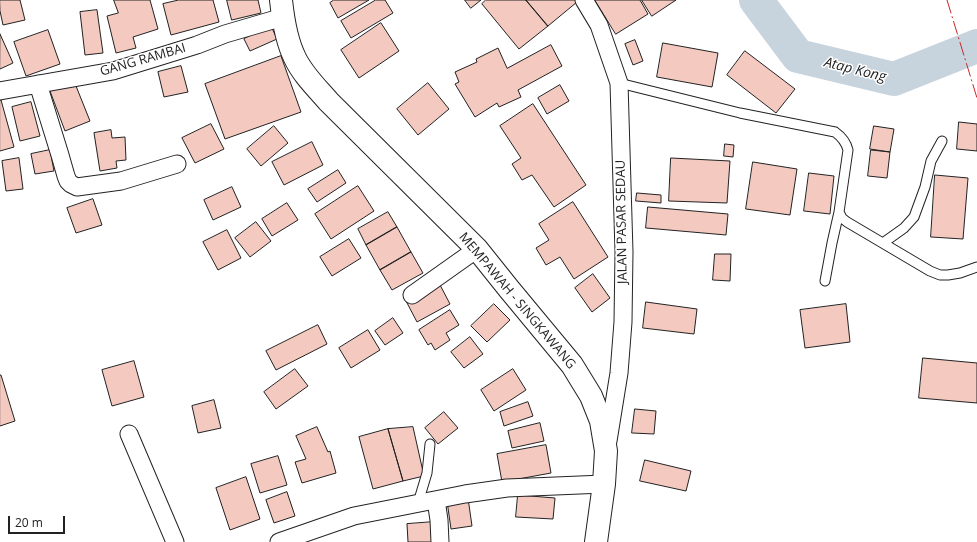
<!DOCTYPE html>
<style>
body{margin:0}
#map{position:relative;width:977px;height:542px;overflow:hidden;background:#fff;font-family:"Open Sans",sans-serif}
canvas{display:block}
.scale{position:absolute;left:8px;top:516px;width:57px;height:18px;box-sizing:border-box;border:2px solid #222;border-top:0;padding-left:5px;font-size:12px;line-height:14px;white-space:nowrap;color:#222;-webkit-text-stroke:3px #fff;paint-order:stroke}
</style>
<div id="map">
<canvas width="977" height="542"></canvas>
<div class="scale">20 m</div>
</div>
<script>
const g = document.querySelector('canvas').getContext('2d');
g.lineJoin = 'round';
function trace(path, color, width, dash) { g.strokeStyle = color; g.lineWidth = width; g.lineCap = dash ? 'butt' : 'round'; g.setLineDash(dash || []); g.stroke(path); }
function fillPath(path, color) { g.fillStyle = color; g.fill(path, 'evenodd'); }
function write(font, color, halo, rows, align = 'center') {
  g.font = font + ' "Open Sans",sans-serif'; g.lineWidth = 3; g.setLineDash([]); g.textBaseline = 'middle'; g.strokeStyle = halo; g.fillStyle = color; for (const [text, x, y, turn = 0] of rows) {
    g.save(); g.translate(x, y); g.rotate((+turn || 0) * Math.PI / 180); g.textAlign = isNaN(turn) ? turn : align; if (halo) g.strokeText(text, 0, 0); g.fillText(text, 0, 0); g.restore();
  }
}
trace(new Path2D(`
 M756,0L798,56L894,79L977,46`), '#c7d3dd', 34);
const building = new Path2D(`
 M0,0H20L25,20L3,25L0,11Z
 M114,0H150L158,29L133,37L136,48L116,53L107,16L118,13Z
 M179,0H213L219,22L171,35L163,4Z
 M227,0H258L261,13L232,20Z
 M334,0H369L338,18L330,3Z
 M376,0H385L393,13L351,38L341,21Z
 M465,0H481L471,8Z
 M486,0H526L548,26L519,49L482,4Z
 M526,0H576L577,2L548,26Z
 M595,0H640L648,14L616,34Z
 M642,0H676L652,16Z
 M97,10L103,53L85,55L80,12Z
 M381,23L399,51L359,78L341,50Z
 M271,26L277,39L250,51L244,39Z
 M48,30L60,64L26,76L14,42Z
 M0,34L13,63L0,69Z
 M635,40L643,61L633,65L625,44Z
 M663,43L718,53L712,87L657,77Z
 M551,45L562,66L518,90L521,97L499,107L497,103L475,117L455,84L459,82L455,72L477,62L476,59L498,48L507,68Z
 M745,51L795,89L776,113L727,75Z
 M281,56L301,112L225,139L205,84Z
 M181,66L188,92L164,97L158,72Z
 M74,81L90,121L65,131L50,91Z
 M428,83L449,109L418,135L397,109Z
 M560,85L569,101L547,114L538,98Z
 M0,100H1L14,147L0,151Z
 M31,102L40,136L20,141L12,107Z
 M533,104L586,185L554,207L532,175L522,180L512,164L521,158L500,126Z
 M959,122L977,124V151L957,149Z
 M211,124L224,149L195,163L182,138Z
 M274,126L288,143L261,166L247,149Z
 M874,126L894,129L890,152L870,149Z
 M111,130L112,138L125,137L126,160L116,161L117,168L100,171L94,133Z
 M312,142L323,165L284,185L272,162Z
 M725,144L734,145L733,157L724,156Z
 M50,150L54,171L35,174L31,154Z
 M871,150L890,152L887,178L868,176Z
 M19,158L23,189L6,191L2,161Z
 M671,158L730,161L727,203L669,201Z
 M753,162L797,169L790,215L746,209Z
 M338,170L346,183L317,202L308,189Z
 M809,173L834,176L830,214L804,211Z
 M935,175L968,178L963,239L931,237Z
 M358,186L374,211L331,239L315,214Z
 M232,187L241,207L213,220L204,200Z
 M637,193L661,195V203L636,201Z
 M93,199L102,225L76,233L67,208Z
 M573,202L608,257L574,279L560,257L546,265L536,248L549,240L539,224Z
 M287,203L298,220L272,236L262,219Z
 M648,207L728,214L726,235L646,228Z
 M388,212L397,227L366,245L358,229Z
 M256,222L271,241L250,257L235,238Z
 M397,227L411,252L380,270L366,245Z
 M227,230L241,258L218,270L203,242Z
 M349,239L361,258L332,276L320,257Z
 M411,252L423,273L392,290L380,270Z
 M715,254H731L730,281L713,280Z
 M593,274L610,298L592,312L575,288Z
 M439,283L450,304L417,322L406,301Z
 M646,302L697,309L694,334L643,328Z
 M494,304L510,320L487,342L471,326Z
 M846,304L850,342L805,348L800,310Z
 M450,310L459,325L446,333L450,340L435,350L431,343L428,345L419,330Z
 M393,318L403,333L385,345L375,331Z
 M318,325L327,344L276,370L266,351Z
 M368,330L380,350L351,368L339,348Z
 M470,337L483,354L464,368L451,352Z
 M923,358L977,363V403L919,398Z
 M134,361L144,397L112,406L102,370Z
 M295,369L308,386L276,409L264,392Z
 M513,369L526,390L494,411L481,390Z
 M0,375H1L15,421L0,426Z
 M214,400L221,428L198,433L192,406Z
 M528,402L533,416L504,426L500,412Z
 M635,409L656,411L654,434L632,433Z
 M444,412L458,428L438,444L425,428Z
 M540,423L544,441L512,448L508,431Z
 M317,427L328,452L330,451L336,473L302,483L295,462L306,459L296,436Z
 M413,427L424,476L403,481L388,429Z
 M388,429L403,481L373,489L359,437Z
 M546,445L551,473L502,482L497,454Z
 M278,456L287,485L260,493L251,464Z
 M645,460L691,471L686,491L640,481Z
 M246,477L260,519L230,530L216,488Z
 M287,492L295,516L274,523L266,500Z
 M518,495L555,498L553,519L516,517Z
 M468,498L472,526L451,529L447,501Z
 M434,522L435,542H408L407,524Z`);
fillPath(building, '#f3c9c0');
trace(building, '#222', 1);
const service = new Path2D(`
 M619,83L740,113L835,132C842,137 846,142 848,150L839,212L842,218L847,222L930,271L940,275H948L960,273L977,267
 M883,243L904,228L914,217L925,187L931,161L942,141
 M825,281L832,243L839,212
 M418,503L427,473L430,444`);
const minor = new Path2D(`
 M584,0L599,25L619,83L624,252L623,322L619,373L608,441
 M38,84L60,155L66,176L68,181L71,184L77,187L121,181L177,164
 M0,91L113,71L197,45L225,34L283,17
 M412,295L477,249
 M129,434L175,542
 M436,500L439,520L440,542
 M279,542L354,516L465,494L507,488L604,484`);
const trunk = new Path2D(`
 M281,0C283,19 286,40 295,58C303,75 317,88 329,102L477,249L509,289L572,365L591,396L601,421L606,451L604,484L596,542`);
trace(service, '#222', 11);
trace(minor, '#222', 19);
trace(trunk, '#222', 24);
trace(service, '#fff', 9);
trace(minor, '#fff', 17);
trace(trunk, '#fff', 22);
trace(new Path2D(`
 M947,0L977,98`), '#c62828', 1, [14, 3, 2, 3]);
write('13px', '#222', '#fff', [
 ["GANG RAMBAI",143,60,-16],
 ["JALAN PASAR SEDAU",622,222,-91],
 ["MEMPAWAH - SINGKAWANG",517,301,50]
]);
write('italic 14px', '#222', '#fff', [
 ["Atap Kong",855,70,14]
]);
</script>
